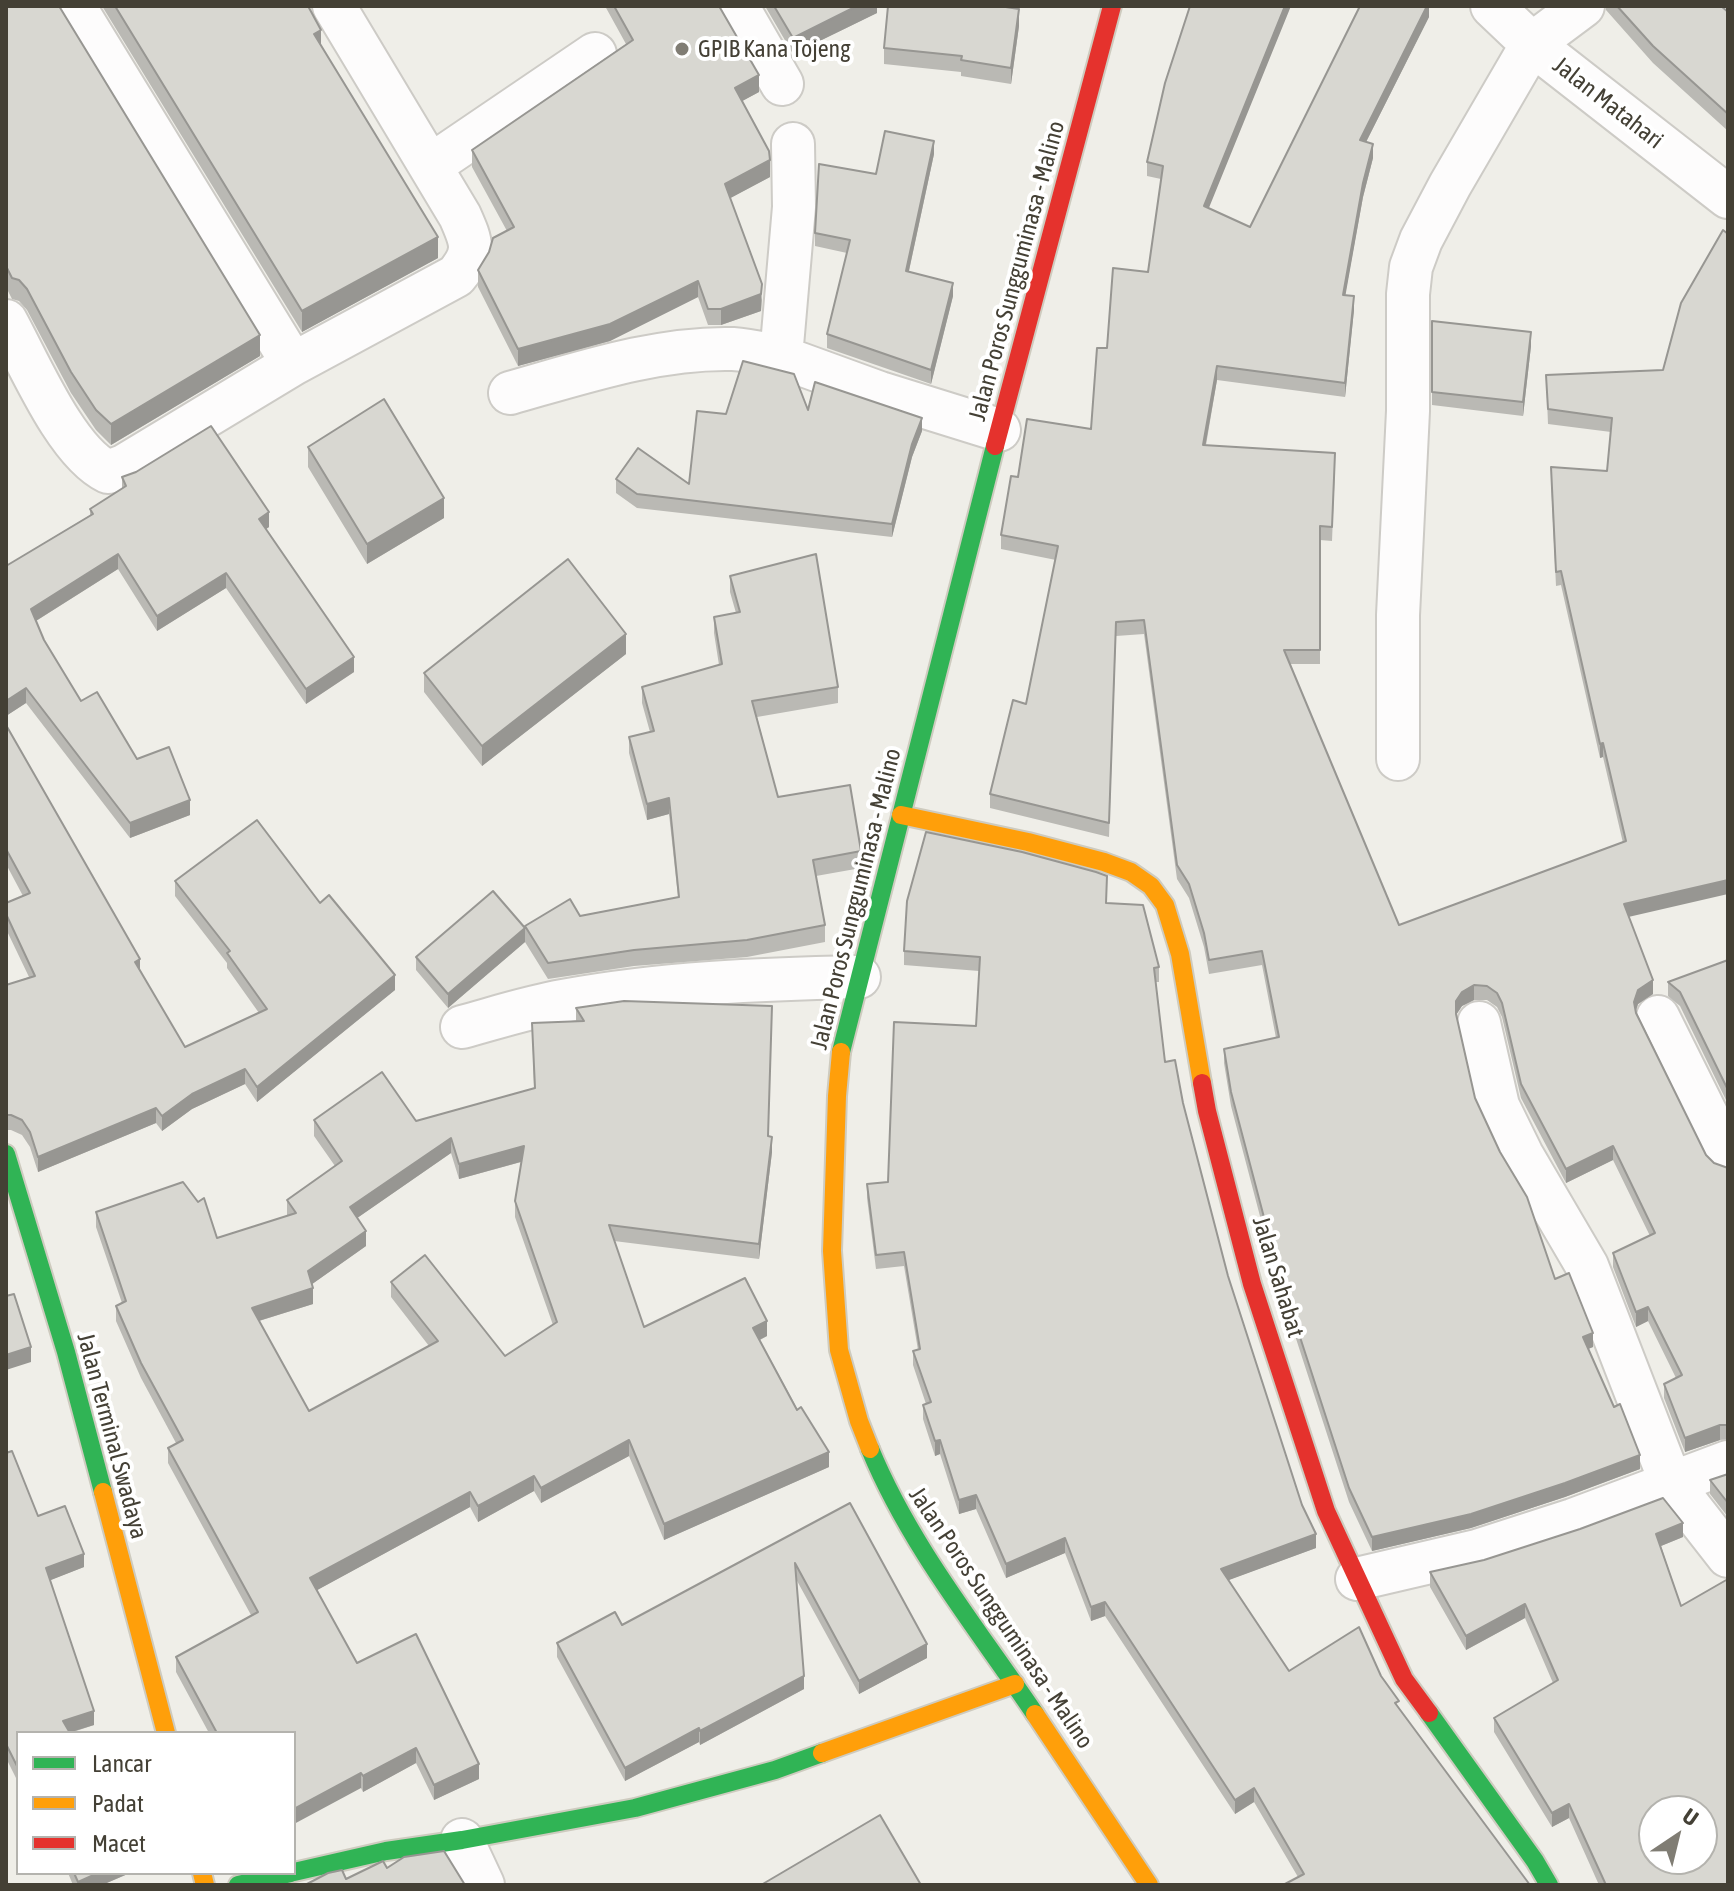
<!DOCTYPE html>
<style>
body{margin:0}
#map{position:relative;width:1734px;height:1891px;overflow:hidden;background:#efeee8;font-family:"Asap Condensed",sans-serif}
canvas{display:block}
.frame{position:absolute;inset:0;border:8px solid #444035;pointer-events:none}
.legend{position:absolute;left:16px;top:1731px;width:280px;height:144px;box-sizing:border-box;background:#fff;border:2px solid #b4b3ae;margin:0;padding:10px 14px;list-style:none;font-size:24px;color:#444035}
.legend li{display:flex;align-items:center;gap:16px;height:40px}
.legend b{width:40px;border:2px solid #b4b3ae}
.north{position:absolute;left:1638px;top:1795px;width:80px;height:80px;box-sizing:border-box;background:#fff;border:2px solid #b4b3ae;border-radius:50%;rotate:35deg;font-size:22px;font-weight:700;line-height:32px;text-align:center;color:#444035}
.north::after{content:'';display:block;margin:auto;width:28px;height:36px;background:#807d74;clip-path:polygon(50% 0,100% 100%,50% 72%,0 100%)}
</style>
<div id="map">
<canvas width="1734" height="1891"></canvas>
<div class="frame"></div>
<ul class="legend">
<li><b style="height:10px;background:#30b455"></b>Lancar</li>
<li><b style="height:10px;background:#ff9f0a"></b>Padat</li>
<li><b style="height:10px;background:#e5322d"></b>Macet</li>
</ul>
<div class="north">U</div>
</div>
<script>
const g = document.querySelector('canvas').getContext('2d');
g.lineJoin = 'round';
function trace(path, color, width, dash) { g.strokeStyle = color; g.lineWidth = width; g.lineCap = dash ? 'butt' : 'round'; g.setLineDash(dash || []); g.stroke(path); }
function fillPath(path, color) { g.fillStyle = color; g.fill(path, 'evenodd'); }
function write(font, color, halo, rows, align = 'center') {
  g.font = font + ' "Asap Condensed",sans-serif'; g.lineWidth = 8; g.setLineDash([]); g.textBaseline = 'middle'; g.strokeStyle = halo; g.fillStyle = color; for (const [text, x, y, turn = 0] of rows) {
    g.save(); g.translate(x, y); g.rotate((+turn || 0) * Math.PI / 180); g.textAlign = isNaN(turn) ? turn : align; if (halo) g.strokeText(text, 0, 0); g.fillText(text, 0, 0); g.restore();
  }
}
const street = new Path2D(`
 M74,6L293,364
 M737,6L782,84
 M1492,6L1532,44L1728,197
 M793,144L794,207L781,357L880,393L999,430
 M430,166L595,54
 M6,321C29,363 66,452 108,472L124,466L293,364L456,276C476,252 472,243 460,216L334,6
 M510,393C581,373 658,347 733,349C749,350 765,354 781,357
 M1398,759V615L1408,411V294L1411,267L1421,240L1450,185L1532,44L1583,6
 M1658,1017L1728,1158
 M1479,1023L1498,1106L1522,1155L1587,1266L1671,1483L1728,1556
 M462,1027C495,1018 529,1007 563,1001C661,983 760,979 859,977
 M1357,1579L1477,1551L1573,1520L1728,1462
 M462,1840L483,1885`);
const fast = new Path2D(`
 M841,1052L995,446
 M6,1154L66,1352L103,1492
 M870,1449C910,1546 977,1628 1035,1714
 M1429,1713L1535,1861L1549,1885
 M294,1872L386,1851L462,1840L635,1808L775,1770L822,1753
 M238,1885L291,1873`);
const slow = new Path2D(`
 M901,815L1028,842L1104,862L1131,872L1151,886L1165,905L1180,954L1202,1083
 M841,1052L837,1096L832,1251L839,1350L859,1421L870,1449
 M103,1492L166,1733
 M1035,1714L1149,1885
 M822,1753L1015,1684
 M202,1873L205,1885`);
const jam = new Path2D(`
 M995,446L1112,6
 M1202,1083L1207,1111L1252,1284L1326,1511L1404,1679L1429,1713`);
trace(street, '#cdcbc6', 46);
trace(fast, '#cecbbf', 22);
trace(slow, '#cecbbf', 22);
trace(jam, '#cecbbf', 22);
trace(street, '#fdfcfc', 42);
trace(fast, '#30b455', 18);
trace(slow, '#ff9f0a', 18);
trace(jam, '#e5322d', 18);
fillPath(new Path2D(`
 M6,6L260,356L111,445L96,430L71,393L27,310L19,301L12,299L6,287Z
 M102,6H308L321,46L438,258L302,332Z
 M605,6H719L759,92L742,101L770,177L730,198L762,300L761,311L721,325H708L698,297L610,341L518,366L478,287V270L507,231L472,167V150L626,44Z
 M765,6H877V13L793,54Z
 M1429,6V17L1366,142L1373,158L1363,197L1345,295L1354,310L1345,397L1217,380L1206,445L1335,467L1332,541L1320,540V664H1290L1399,925L1623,843L1603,757L1600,758L1561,585L1556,586L1551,481V467L1607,471L1611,432L1548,424L1546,375L1663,370L1629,917L1653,994L1638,1004L1636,1011L1706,1155L1714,1163L1728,1168V1439L1720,1440L1685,1452L1664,1398V1384L1676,1378L1648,1321L1636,1327L1613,1267V1253L1650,1236L1613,1160L1566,1183L1521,1098L1502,1017L1497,1007L1487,1000H1474L1462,1006L1456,1015L1475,1098L1555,1279L1593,1347L1588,1349L1640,1469L1565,1497L1471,1528L1372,1551L1349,1502L1276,1277L1231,1106L1224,1063V1049L1276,1038L1262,965L1209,974L1204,947L1189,898L1177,879L1144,634L1116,636L1109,837L990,808V794L1026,704L1056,560L1001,549V535L1018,477L1091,429L1107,348L1148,272L1161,179L1147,176V162L1165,83L1209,208L1250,227Z
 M1606,6H1721L1728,12V131L1653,63L1606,10Z
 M1019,26L1011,84L961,76V72L884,64V48Z
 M934,154L909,271L953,296L931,384L827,348V334L847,253L815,246V233L876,174Z
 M1432,321L1531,346L1523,416L1432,405Z
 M808,410L922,431L912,457L892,537L637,508L616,493V479L689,484L726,414Z
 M308,447L444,518L367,564L308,467Z
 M122,477L269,527L266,529L354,672L306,704L226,588L157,631L118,569L36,621L44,640L81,701L190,815L130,838L26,703L6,716V566L90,515V509L122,489Z
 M730,576L838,687V703L757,717L778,797L861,851V868L816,876L825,925V942L747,957L634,966L548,979L525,942L448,1008L416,970V957L525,928V926L678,897L669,814L647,820L629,753V737L650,732L642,703V687L719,665L714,633V617L736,613L730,592Z
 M626,654L482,766L424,692V673Z
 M6,725L140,972L185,1047L259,1013L227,968V963L175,896V881L320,903L395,990L257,1102L245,1084L192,1109L162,1131L156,1123L38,1172L30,1147L22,1135L11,1130H6V985L29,977L6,929V903L23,896L6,864Z
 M1106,904L1159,967V982H1156L1165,1062L1183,1103L1228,1276L1316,1548L1228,1580L1289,1671L1381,1676L1399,1708L1530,1885L1298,1877L1254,1802L1235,1814L1105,1616L1091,1621L1065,1553L1006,1578L976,1509L959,1514L940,1454L935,1456L923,1419V1405L926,1404L913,1365V1351L918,1350L904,1266L876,1269L867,1198V1184L888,1182L976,1026L979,971L904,965V951Z
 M1728,960V1104L1680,1006L1668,996V982Z
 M576,1008L768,1136L772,1152L759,1259L614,1241L644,1327L767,1336L760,1340L829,1467L664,1540L629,1456L541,1503L534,1491L478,1522L470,1507L317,1590L357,1663L479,1779L434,1800L416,1763L363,1792L361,1788L294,1733H209L176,1672V1657L251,1615L168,1463V1448L176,1443L141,1378L116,1321V1306L122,1303L96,1227V1212L217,1238L287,1216V1200L335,1166L314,1136V1120L416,1121L534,1088L532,1023L576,1021ZM451,1153L459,1179L521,1162L515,1201V1217L553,1325L505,1356L391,1282V1297L429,1346L309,1411L259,1321L313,1304L312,1284L366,1246L357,1218Z
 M6,1453L38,1516L84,1567L50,1580L94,1725L70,1733H18V1782L6,1758Z
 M1728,1474V1517L1710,1494V1480Z
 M850,1503L927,1658L859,1694L796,1579L804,1689L700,1745L699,1742L625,1781L557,1657V1643L622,1625Z
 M1683,1537L1661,1546L1681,1606L1728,1885H1599L1569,1818L1552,1827L1494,1732V1718L1553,1683L1525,1618L1466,1650L1430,1587V1572Z
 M68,1873H130L102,1885H73Z`), '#bab9b4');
fillPath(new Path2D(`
 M857,6H877V13L793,54V38Z
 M1285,6H1291L1204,220V206Z
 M1427,6H1429V17L1360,154V140Z
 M1019,9V26L1011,84V68Z
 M321,30V51L314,34Z
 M759,75V92L735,105V88Z
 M934,141V154L906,284V271Z
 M1373,144V158L1363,197L1343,309V295L1363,183Z
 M770,160V177L725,201V184Z
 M438,237V258L302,332V311Z
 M698,281V297L610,341L518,366V349Z
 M953,283V296L931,384V370Z
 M762,284L761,311L721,325V309Z
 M1354,296V310L1345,397V383Z
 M1531,332V346L1523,416V402Z
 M260,335V356L111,445V424Z
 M1217,366V380L1203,459V445Z
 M922,418V431L912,457L892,537V524L912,444Z
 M444,498V518L367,564V544Z
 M269,512V527L259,534V519Z
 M118,554V569L31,624V609Z
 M226,573V588L157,631V616Z
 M626,634V654L482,766V746Z
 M354,657V672L306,704V689Z
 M26,688V703L6,716V701Z
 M1603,743V757L1600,758V744Z
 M669,798V814L647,820V804Z
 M190,800V815L130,838V823Z
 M1728,880V894L1624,918V904Z
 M525,928V942L448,1008V994Z
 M140,959V974L135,962Z
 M395,975V990L257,1102V1087Z
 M1653,980V994L1638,1004L1634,1016V1002L1638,990Z
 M1474,985V1000L1462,1006L1456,1015V1028V1001L1462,992Z
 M245,1069V1084L192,1109L162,1131V1116L192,1094Z
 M156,1108V1123L38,1172V1157Z
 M772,1137V1152L759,1259V1244Z
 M451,1138V1153L350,1223V1207Z
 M524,1146V1161L459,1179V1164Z
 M1613,1146V1160L1566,1183V1169Z
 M366,1231V1246L308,1287V1271Z
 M313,1288V1304L252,1323V1308Z
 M1648,1307V1321L1636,1327V1312Z
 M767,1321V1336L753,1343V1328Z
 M1593,1333V1347L1583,1351V1337Z
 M31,1347V1362L6,1370V1355Z
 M1720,1425V1440L1685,1452V1438Z
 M629,1440V1456L541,1503V1488Z
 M940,1440V1454L935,1456V1441Z
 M829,1452V1467L664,1540V1524Z
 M1640,1455V1469L1565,1497L1471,1528L1372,1551V1537Z
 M534,1476V1491L478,1522V1506Z
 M470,1492V1507L310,1594V1578Z
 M976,1495V1509L959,1514V1500Z
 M1683,1523V1537L1656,1548V1534Z
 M1316,1534V1548L1221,1583V1569Z
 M1065,1538V1553L1006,1578V1564Z
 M84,1554V1567L46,1582V1568Z
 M1105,1602V1616L1091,1621V1607Z
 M1525,1604V1618L1466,1650V1636Z
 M927,1644V1658L859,1694V1681Z
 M804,1676V1689L700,1745V1731Z
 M94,1711V1725L68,1733L63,1721Z
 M699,1728V1742L625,1781V1768Z
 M416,1748V1763L363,1792V1776Z
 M479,1764V1779L434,1800V1785Z
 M361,1773V1788L294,1824V1809Z
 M1254,1788V1802L1235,1814V1800Z
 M1569,1804V1818L1552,1827V1813Z
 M98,1873H130L102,1885H78V1882Z`), '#979692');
const building = new Path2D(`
 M6,6H59L260,335L111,424L96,410L71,372L27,289L19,280L12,278L6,266Z
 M115,6H308L321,30L314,34L438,237L302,311Z
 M614,6H719L759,75L735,88L769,151L770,160L725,184L762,284L761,294L721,309H708L698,281L610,324L518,349L478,270L489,252L493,238L514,227L472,150L633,40Z
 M774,6H857L793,38Z
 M888,6H999L1019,9L1011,68L961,60L962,56L884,48Z
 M1190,6H1285L1204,206L1250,227L1360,6H1427L1360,140L1373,144L1363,183L1343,295L1354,296L1345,383L1217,366L1203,445L1335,453L1332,527L1320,526V650H1284L1399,925L1626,841L1603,743L1600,744L1561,571L1556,572L1551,467L1607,471L1612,418L1548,409L1546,375L1663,370L1681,303L1723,230L1728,234V880L1624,904L1653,980L1638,990L1634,1002L1636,1013L1706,1155L1714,1163L1728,1168V1425H1720L1685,1438L1664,1384L1682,1375L1648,1307L1636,1312L1613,1253L1655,1233L1613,1146L1566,1169L1521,1084L1502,1003L1497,993L1487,986L1474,985L1462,992L1456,1001V1014L1475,1098L1500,1152L1527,1197L1555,1279L1569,1273L1593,1333L1583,1337L1614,1407L1620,1404L1640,1455L1565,1483L1471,1514L1372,1537L1349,1488L1276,1263L1231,1092L1224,1049L1279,1037L1262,951L1209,960L1204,933L1189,884L1177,865L1144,620L1116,622L1109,823L990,794L1013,700L1026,704L1058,546L1001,535L1011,476L1018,477L1027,419L1091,429L1097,348H1107L1113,268L1148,272L1163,166L1147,162L1165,83Z
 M1617,6H1721L1728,12V114L1653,46Z
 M885,131L934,141L906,271L953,283L931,370L827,334L850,240L815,233L819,164L876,174Z
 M1432,321L1531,332L1523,402L1432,392Z
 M743,361L794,374L808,410L815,382L922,418L912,444L892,524L637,494L616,479L638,448L689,484L697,411L726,414Z
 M384,399L444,498L367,544L308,447Z
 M211,426L269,512L259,519L354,657L306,689L226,573L157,616L118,554L31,609L44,640L81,701L97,692L137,759L169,747L190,800L130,823L26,688L6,701V566L93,514L90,509L126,486L122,477L136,472Z
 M816,554L838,687L752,701L778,797L850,785L861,851L813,860L825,925L747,940L634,950L548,963L525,926L570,899L580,916L679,897L669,798L647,804L629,737L654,731L642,687L722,664L714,617L740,612L730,576Z
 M568,559L626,634L482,746L424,673Z
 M6,725L140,959L135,962L185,1047L267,1009L227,953L230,951L175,881L257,820L320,903L329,895L395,975L257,1087L245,1069L192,1094L162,1116L156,1108L38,1157L30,1132L22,1120L11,1115H6V985L35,976L6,914V903L30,893L6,849Z
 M926,832L1022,852L1096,872L1107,876L1106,903L1143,905L1159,967L1154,968L1165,1062L1175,1060L1183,1103L1228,1276L1302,1505L1316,1534L1221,1569L1289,1671L1359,1627L1381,1676L1399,1701L1395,1703L1530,1885H1283L1304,1874L1254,1788L1235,1800L1105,1602L1091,1607L1065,1538L1006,1564L976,1495L959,1500L940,1440L935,1441L923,1405L931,1402L913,1351L920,1349L904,1252L876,1255L867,1184L888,1182L894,1022L976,1026L980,957L904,951L907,901Z
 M493,891L525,928L448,994L416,957Z
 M1728,960V1090L1680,992L1668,982Z
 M624,1001L772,1006L768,1136L772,1137L759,1244L609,1225L644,1327L745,1278L767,1321L753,1328L797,1410L801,1407L829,1452L664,1524L629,1440L541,1488L534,1476L478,1506L470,1492L310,1578L357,1663L416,1634L479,1764L434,1785L416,1748L363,1776L361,1773L294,1809V1733H217L176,1657L258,1612L168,1448L183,1440L141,1363L116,1306L126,1301L96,1212L183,1182L198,1202L204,1198L217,1238L296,1213L287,1200L342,1161L314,1120L382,1072L416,1121L535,1088L532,1023L584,1021L576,1008ZM451,1138L459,1164L524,1146L515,1201L557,1322L505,1356L425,1255L391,1282L438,1341L309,1411L252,1308L313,1288L308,1271L366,1231L350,1207Z
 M14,1294L31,1347L6,1355V1296Z
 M12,1451L38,1516L65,1506L84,1554L46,1568L94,1711L63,1721L70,1733H18V1768L6,1744V1453Z
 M1728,1474V1503L1710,1480Z
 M1663,1498L1683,1523L1656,1534L1681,1606L1728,1579V1885H1606L1569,1804L1552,1813L1494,1718L1558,1680L1525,1604L1466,1636L1430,1572L1484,1560L1580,1529ZM1654,1811H1702V1859H1654Z
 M850,1503L927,1644L859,1681L795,1563L804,1676L700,1731L699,1728L625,1768L557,1643L615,1612L622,1625Z
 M880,1815L921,1885H761Z
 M444,1851L465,1885H305L328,1873L342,1870L346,1879L383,1861L387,1868L404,1857Z
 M74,1873H98L78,1882Z`);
fillPath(building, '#d8d7d1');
trace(building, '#979692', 2);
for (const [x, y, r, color] of [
 [682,49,8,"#807d74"]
]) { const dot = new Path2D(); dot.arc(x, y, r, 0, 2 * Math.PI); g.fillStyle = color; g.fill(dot); trace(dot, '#fff', 3); }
write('24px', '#444035', '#fff', [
 ["GPIB Kana Tojeng",698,49]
], 'left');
write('24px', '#444035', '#fff', [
 ["Jalan Matahari",1608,103,38],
 ["Jalan Poros Sungguminasa - Malino",1017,271,-75],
 ["Jalan Poros Sungguminasa - Malino",856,899,-76],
 ["Jalan Sahabat",1278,1277,73],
 ["Jalan Terminal Swadaya",112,1436,75],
 ["Jalan Poros Sungguminasa - Malino",1001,1618,56]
]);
</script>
